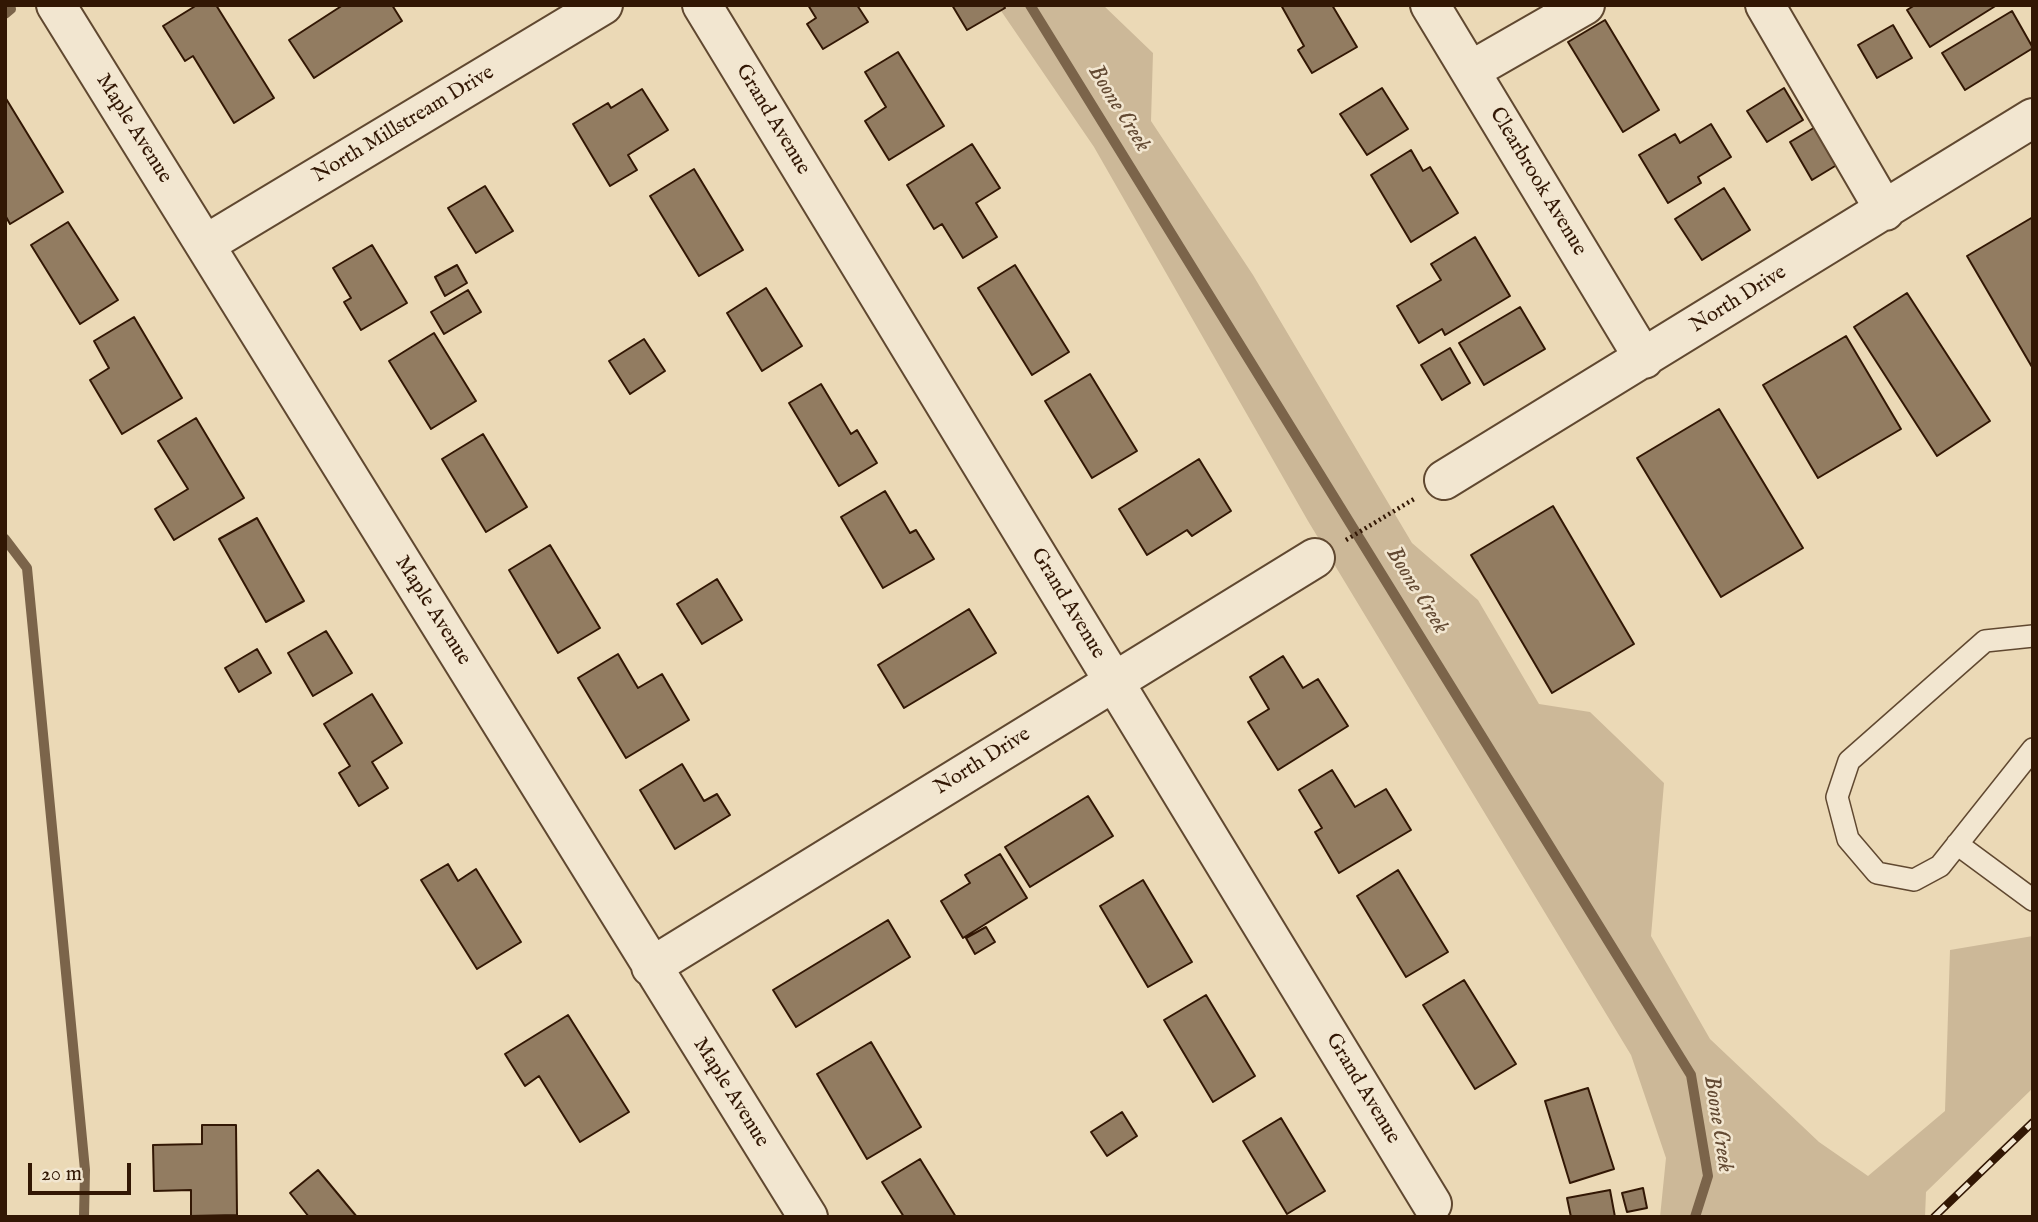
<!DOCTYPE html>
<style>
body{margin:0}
#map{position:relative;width:2038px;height:1222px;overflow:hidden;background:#ebd9b6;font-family:"IM FELL English",serif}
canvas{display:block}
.frame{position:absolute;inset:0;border:7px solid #321704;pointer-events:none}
.scale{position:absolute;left:28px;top:1163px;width:103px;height:32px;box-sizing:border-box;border:4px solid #321704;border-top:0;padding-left:9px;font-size:21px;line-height:24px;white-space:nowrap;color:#321704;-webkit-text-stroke:5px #f2e6d0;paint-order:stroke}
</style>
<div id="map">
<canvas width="2038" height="1222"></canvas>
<div class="frame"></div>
<div class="scale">20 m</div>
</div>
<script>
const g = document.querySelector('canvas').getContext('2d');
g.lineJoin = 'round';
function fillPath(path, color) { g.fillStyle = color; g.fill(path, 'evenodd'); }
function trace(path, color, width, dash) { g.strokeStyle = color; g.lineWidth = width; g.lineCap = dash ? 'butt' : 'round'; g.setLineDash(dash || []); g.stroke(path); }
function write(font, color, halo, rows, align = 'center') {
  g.font = font + ' "IM FELL English",serif'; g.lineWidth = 5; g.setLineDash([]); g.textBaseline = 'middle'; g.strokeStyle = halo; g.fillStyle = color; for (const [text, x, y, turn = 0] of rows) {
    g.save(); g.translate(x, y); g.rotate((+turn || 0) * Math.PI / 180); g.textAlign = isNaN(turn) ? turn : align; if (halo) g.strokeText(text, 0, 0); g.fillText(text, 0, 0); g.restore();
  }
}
fillPath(new Path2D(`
 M997,5H1103L1153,53L1151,121L1253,275L1412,543L1478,600L1539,704L1590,712L1664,783L1651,936L1710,1039L1819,1142L1868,1176L1945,1111L1950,950L2033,936V1088L1926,1192L1925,1217H1660L1666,1158L1631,1055L1308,521L1094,147Z`), '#ccb898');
trace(new Path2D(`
 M1030,5L1691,1075L1708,1176L1695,1217
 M5,14L11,9
 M5,539L27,568L85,1170L84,1217`), '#7b644a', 10);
const building = new Path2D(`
 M197,5H216L274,98L234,123L193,56L185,61L163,26Z
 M343,5H392L402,21L314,78L289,40Z
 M808,5H857L868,22L823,49L807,24L816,18Z
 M952,5H1003L1005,8L967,30Z
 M1281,5H1332L1357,47L1312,73L1298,50L1304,46Z
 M1915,5H1997L1930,47L1907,10Z
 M2012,11L2033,48L1965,90L1942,53Z
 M1605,20L1659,110L1623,132L1568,42Z
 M1893,25L1912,58L1877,78L1858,45Z
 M898,52L944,126L889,160L865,121L886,107L865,72Z
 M1382,88L1408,129L1367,155L1340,114Z
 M1784,88L1803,120L1767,142L1747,111Z
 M642,89L668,130L628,155L637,170L610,186L573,124L608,103L611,108Z
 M5,97L63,192L10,224L5,215Z
 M1822,123L1845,160L1812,180L1790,142Z
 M1711,124L1731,157L1698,177L1701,183L1668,203L1639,155L1675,134L1680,143Z
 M972,144L1000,188L976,203L997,237L963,258L942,224L934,229L907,185Z
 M1411,150L1423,171L1430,167L1458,213L1411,242L1371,175Z
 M694,169L743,250L699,276L650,196Z
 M485,186L513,231L476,253L448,208Z
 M1724,188L1750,230L1702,260L1675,219Z
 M2033,217V367H2032L1967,256Z
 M68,222L118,300L80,324L31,245Z
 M1475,237L1510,296L1445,335L1442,329L1419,343L1397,306L1441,280L1431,264Z
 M372,245L407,303L361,330L344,302L351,298L333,268Z
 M457,265L467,283L445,296L435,277Z
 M1015,265L1069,352L1032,375L978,288Z
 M766,288L802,346L762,371L727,313Z
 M468,290L481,312L444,334L431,312Z
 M1907,293L1990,421L1937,456L1854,327Z
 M1520,307L1545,349L1484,385L1459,343Z
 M134,317L182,398L122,434L90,380L109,368L94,341Z
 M434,333L476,401L431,429L389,361Z
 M1846,336L1901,429L1818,478L1763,385Z
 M644,339L665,371L630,394L609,361Z
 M1450,348L1470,383L1442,400L1421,365Z
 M1090,374L1137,451L1092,478L1045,401Z
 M821,384L851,434L857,430L877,463L839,486L789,403Z
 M1719,409L1803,548L1721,597L1637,458Z
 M196,418L244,498L174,540L155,509L188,489L158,441Z
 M483,434L527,507L486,532L442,459Z
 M1199,459L1231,511L1192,536L1187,530L1147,555L1119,509Z
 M885,491L910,533L916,530L934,559L883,588L841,517Z
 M1553,506L1634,644L1552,693L1471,555Z
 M257,518L304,601L266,622L219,539Z
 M550,545L600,628L558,653L509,570Z
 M717,579L742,620L702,644L677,604Z
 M969,609L996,653L904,708L878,665Z
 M326,631L352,673L313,696L288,653Z
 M257,649L271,673L239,692L225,668Z
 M618,654L638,688L662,674L689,720L626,758L578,678Z
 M1283,656L1303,688L1318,679L1348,726L1278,770L1248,722L1269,709L1250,677Z
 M372,694L402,743L372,762L388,788L359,806L339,773L350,766L324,724Z
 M682,764L704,801L717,794L730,815L675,849L640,790Z
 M1332,770L1355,807L1386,789L1411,830L1339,873L1315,832L1322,828L1299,790Z
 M1088,796L1113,836L1030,887L1005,847Z
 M1000,854L1027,898L963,938L941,901L970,883L965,875Z
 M448,864L458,881L476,869L521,942L477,969L421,880Z
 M1398,870L1448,952L1406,977L1357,896Z
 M1143,880L1192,962L1148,987L1100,906Z
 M888,920L910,957L796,1027L773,990Z
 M986,927L995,942L975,954L966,938Z
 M1464,980L1516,1064L1475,1089L1423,1005Z
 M1206,995L1255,1076L1213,1102L1164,1020Z
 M568,1015L629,1112L580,1142L539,1076L525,1086L505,1054Z
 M871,1042L921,1127L867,1159L817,1074Z
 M1588,1088L1614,1169L1570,1183L1545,1101Z
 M1122,1112L1137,1136L1107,1156L1091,1132Z
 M1281,1118L1325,1191L1287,1214L1243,1141Z
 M202,1125H236L237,1215L191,1216V1190L154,1191L153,1145L202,1144Z
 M920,1159L956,1217H904L882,1182Z
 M318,1170L357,1217H309L290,1193Z
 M1643,1188L1647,1208L1627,1212L1622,1193Z
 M1610,1190L1615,1217H1571L1567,1198Z`);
fillPath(building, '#927c61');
trace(building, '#321704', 2);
const service = new Path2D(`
 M2033,636L1985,641L1849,761L1837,797L1848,839L1877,873L1914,880L1940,866L2033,749
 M1957,844L2033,900`);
const minor = new Path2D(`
 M56,5L808,1217
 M702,5L1432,1204
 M1430,5L1644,359
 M1765,5L1885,211
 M1470,71L1585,5
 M206,244L603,5
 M1444,480L2033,118
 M651,967L1315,558`);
trace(service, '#604830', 24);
trace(minor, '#604830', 42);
trace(new Path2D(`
 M1346,540L1414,499`), '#321704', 4.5, [2, 3.5]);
trace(service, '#f2e6d0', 21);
trace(minor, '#f2e6d0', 38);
const rail = new Path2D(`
 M1934,1217L2033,1122`);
trace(rail, '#321704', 8);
trace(rail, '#f2e6d0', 5, [16]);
write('21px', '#321704', '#f2e6d0', [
 ["Grand Avenue",772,120,59],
 ["North Millstream Drive",404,125,-31],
 ["Maple Avenue",133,129,58],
 ["Clearbrook Avenue",1537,182,59],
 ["North Drive",1739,300,-32],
 ["Grand Avenue",1067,604,59],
 ["Maple Avenue",432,611,58],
 ["North Drive",983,762,-32],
 ["Grand Avenue",1362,1089,59],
 ["Maple Avenue",730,1093,58]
]);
write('italic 23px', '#634a33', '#f2e6d0', [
 ["Boone Creek",1118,109,58],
 ["Boone Creek",1416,591,58],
 ["Boone Creek",1717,1124,81]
]);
</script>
